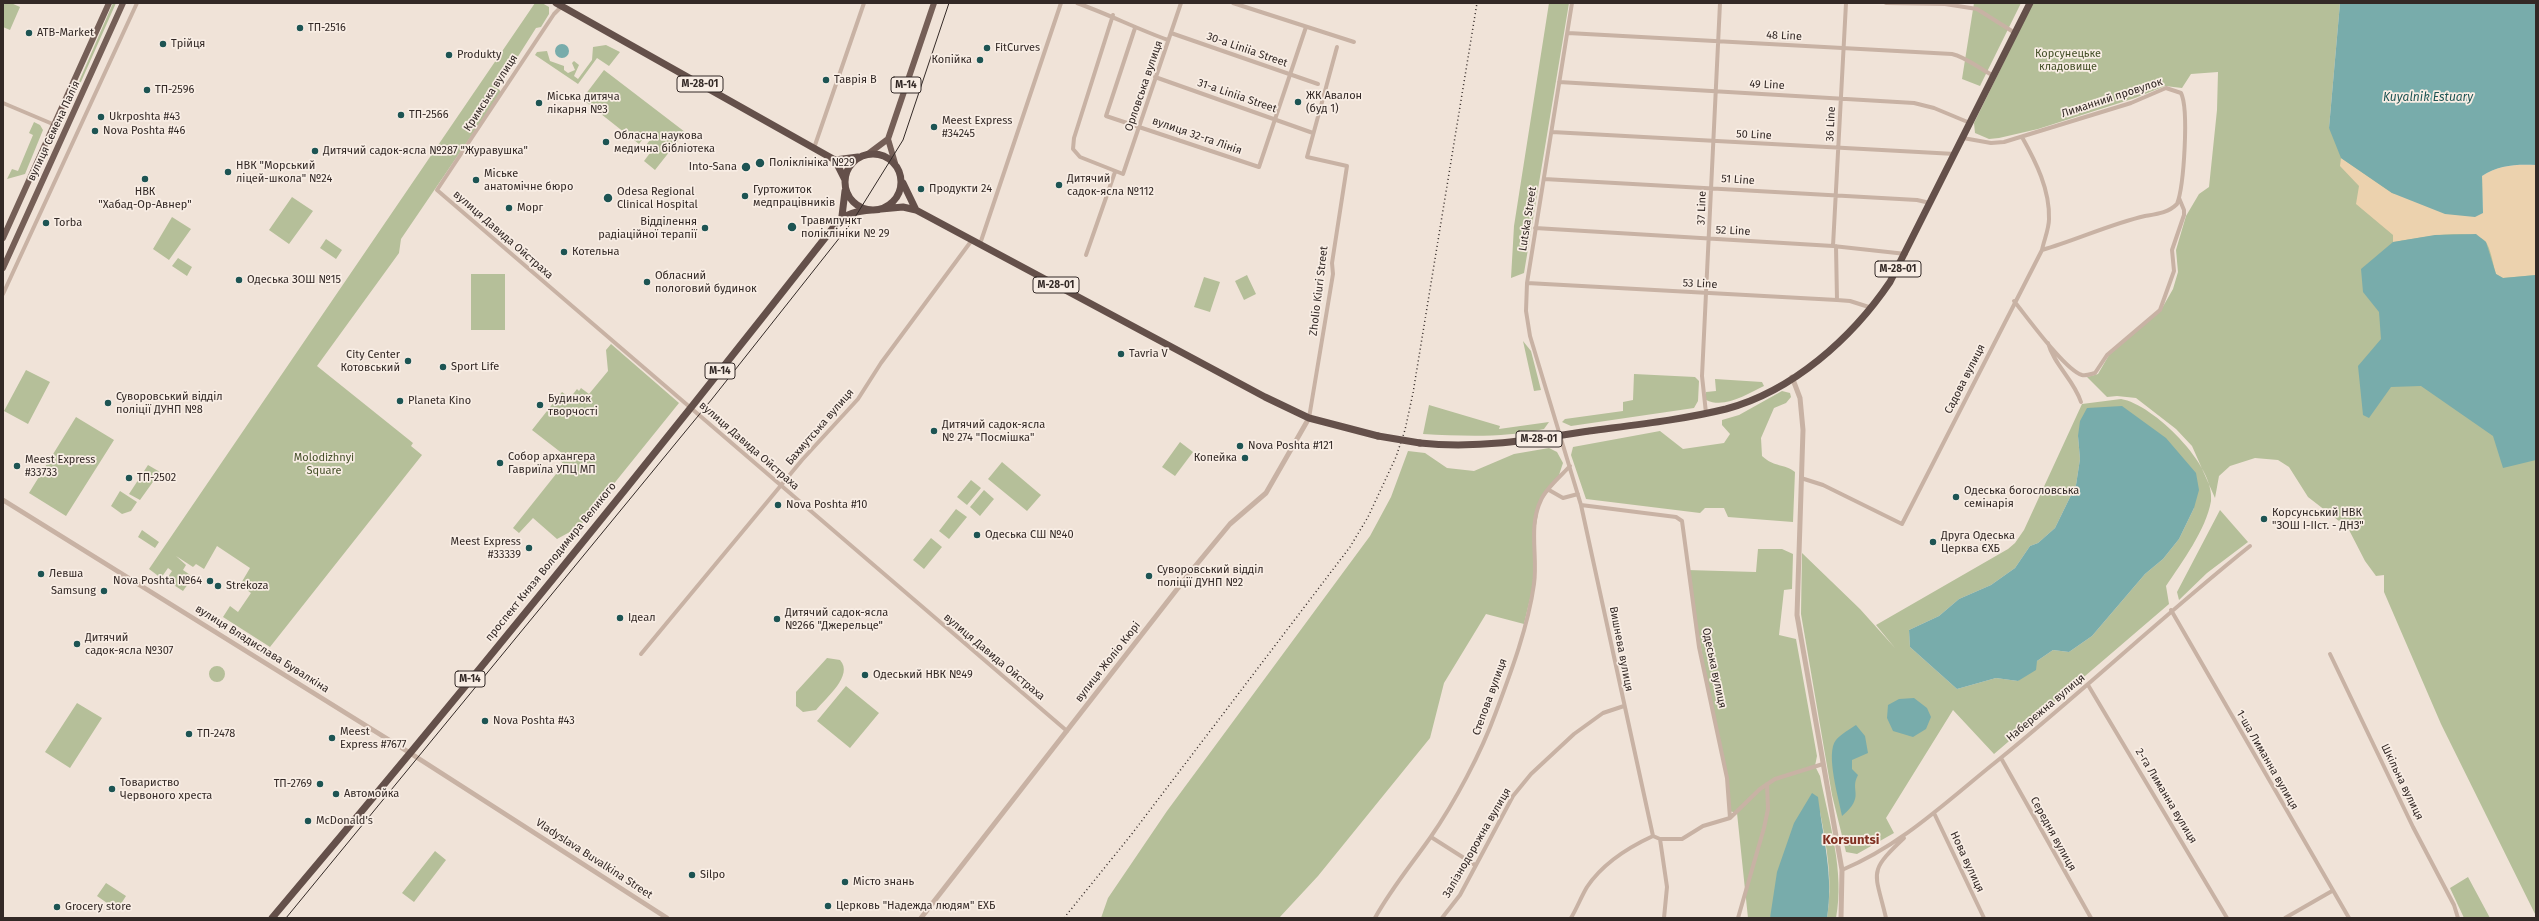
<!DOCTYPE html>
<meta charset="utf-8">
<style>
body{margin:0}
#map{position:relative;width:2539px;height:921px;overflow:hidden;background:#f0e3d8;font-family:"Fira Sans",sans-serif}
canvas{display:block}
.frame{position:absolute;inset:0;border:4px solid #332926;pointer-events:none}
</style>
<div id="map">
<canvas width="2539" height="921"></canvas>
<div class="frame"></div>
</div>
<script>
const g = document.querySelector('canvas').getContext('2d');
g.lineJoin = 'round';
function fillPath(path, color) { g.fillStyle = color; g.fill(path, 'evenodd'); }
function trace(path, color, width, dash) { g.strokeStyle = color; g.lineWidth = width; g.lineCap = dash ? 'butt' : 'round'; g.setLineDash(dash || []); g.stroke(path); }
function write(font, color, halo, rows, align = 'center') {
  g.font = font + ' "Fira Sans",sans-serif'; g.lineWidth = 3.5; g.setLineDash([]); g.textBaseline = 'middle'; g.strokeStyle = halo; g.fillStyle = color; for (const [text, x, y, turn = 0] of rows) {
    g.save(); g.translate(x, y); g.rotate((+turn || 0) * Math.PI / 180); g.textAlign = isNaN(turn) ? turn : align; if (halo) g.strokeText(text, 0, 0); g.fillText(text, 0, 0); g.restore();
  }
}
fillPath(new Path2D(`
 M3,3H11L20,7L10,30L3,27Z
 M113,3H116L76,93H74Z
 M535,3H542L549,7V14L541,27L536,28L498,88L501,92L401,239L399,253L317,366L413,443L411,446L422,455L270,647L223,617L230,606L238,612L251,593L240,585L250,568L217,546L204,569L196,564L193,567L176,556L186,565L183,570L193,577L183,591L166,580L172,571L168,568L161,578L149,569Z
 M1549,3H1569L1524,273L1511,278L1514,226Z
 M1974,3H2021L1980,86L1962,79Z
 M2033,3H2340L2329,128L2483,212L2482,176L2536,165V916L2441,724L2384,592V575L2376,576L2365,561L2348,528L2308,497L2289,467L2278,460L2255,458L2230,466L2219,476L2215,498L2192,446L2176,429L2136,398L2117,396L2107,397L2087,377L2098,374L2109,355L2161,310L2173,289L2178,272L2176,250L2186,216L2199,194L2209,187L2217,110L2218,72L2191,74L2182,88L2165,86L2135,98L2038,129L1999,138L1989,139L1975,133L1974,123Z
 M606,45L620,52L609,66L597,58L578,84L535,55L537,52L547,51L550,61L564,66V70L568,73L575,70L572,63L574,61L579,65L574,76L578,79L592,60L593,47Z
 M604,70L685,132L655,170L644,161L650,153L644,148L653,136L648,132L639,144L582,99Z
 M34,122L40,125L43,130L25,174L7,179L12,169L18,171L33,135L29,133Z
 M292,197L313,211L289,244L269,230Z
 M172,217L191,229L169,260L153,249Z
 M326,239L342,250L336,259L320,248Z
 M178,258L192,267L187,276L172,266Z
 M471,274H505V330H471Z
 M1247,275L1256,294L1244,300L1235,281Z
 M1204,277L1220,282L1210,312L1194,307Z
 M1523,341L1531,351L1541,390L1534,391Z
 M611,344L679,403L579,527L557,539L533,518L519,533L513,528L564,464L559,460L563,454L532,430L562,392L570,398L577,389L579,391L581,388L589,394L608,371L606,350Z
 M26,370L50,382L28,424L4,411Z
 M1634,374L1695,377L1699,381L1698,401L1694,408L1571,426L1562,422L1565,419L1623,411V402L1633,400Z
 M1715,379L1762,382L1764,386C1747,394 1725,409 1706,400V392L1716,391Z
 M1782,391L1790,393L1791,397L1786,403L1774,408L1761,438L1762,456C1775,468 1784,463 1795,472L1793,522L1728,517L1724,508H1705L1700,513L1586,499L1571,455L1573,447L1660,431L1683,449L1724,443L1730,434L1722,425V420L1739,415Z
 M2121,399C2153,404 2216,466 2211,501C2206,530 2182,562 2166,586L2169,604L1994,754L1953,710L1886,818L1894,833L1857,854L1846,852L1832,795L1801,614L1802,553L1860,609L1895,648L1876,625L2008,549L2015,543L2024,530L2082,404ZM2078,436L2194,508L2179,539L2163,559L2145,574L2092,636L2069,652L2053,650L2037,661L2018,681L1996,678L1957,689L1910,647L1909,630L1939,616L1959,599L1991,585L2015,568L2030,546L2038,543L2055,528L2076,485L2080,459Z
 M1429,405L1500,426L1499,429L1549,422L1544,429C1504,438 1463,436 1423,434Z
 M76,417L114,440L66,516L29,493Z
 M1180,442L1193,452L1175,476L1162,467Z
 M1549,448L1557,452L1563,463L1557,481L1540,502L1533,543L1534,582L1524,624L1486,614L1444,683L1430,738L1318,876L1279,918H1101L1108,898L1167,811L1370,536L1391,497L1408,451L1425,453L1447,468L1474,471L1514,454Z
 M1002,462L1041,495L1027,511L988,479Z
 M148,465L160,472L140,500L129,494Z
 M971,480L981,488L967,505L957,497Z
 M984,490L994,499L980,516L970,507Z
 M120,491L137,502L131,511L122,514L111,506Z
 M956,509L967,517L949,539L939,531Z
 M2220,510L2248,542L2207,573L2179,600L2177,592Z
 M142,530L159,542L155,548L138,537Z
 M931,538L942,547L924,569L913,560Z
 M1758,549H1782L1793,554L1792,589L1784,590L1779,635L1796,639L1817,756L1815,766L1820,776C1829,822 1845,872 1836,918H1827C1833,882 1827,848 1820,812L1770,918H1748L1737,813L1729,811L1727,778L1710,698L1687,570L1756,572Z
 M827,658L840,660C854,675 826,698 816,710L803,712L796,706V692Z
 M209 674a8 8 0 1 1 16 0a8 8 0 1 1-16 0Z
 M846,686L879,713L850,748L817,721Z
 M77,703L102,718L70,768L45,752Z
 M435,851L446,860L414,902L402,893Z
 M2468,877L2490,918H2464L2450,888Z
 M106,883L126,896L117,910L97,896Z`), '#b5bf99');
fillPath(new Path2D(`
 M2341,158L2392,193L2483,212L2482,176C2498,165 2517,164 2536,165V275L2503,278L2496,274C2493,265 2491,248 2485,241C2471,226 2414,239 2393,242V235L2356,204L2359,186L2340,166Z`), '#ecd2ae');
fillPath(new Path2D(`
 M2340,3H2536V165C2517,164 2498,165 2482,176L2483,213L2475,217L2445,214L2392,193L2341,158L2329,128Z
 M555 51a7 7 0 1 1 14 0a7 7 0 1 1-14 0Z
 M2476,234L2486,242L2496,274L2503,278L2536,275V460L2503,468L2493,436L2421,386L2391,387L2369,418L2363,415L2358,366L2381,339L2379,312L2363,292L2361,269L2393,242L2435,235Z
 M2122,406L2166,438L2196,473L2199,490L2194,508L2179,539L2163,559L2145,574L2092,636L2069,652L2053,650L2037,661L2036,670L2018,681L1996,678L1957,689L1910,647L1909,630L1939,616L1959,599L1991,585L2015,568L2030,546L2038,543L2055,528L2076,485L2080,459L2078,436L2080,421L2087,408Z
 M1914,698L1927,708L1931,717L1926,729L1913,737L1893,731L1887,718L1888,705L1899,699Z
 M1856,725L1865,736L1868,753L1852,760V769L1858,775C1849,791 1866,796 1842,816C1839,799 1825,753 1836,740C1841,734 1850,729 1856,725Z
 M1812,793L1818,797C1823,838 1834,877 1827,918H1770L1777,872L1794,823Z`), '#78acab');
trace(new Path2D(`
 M1077,3C1108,14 1137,29 1168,40
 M1233,3L1354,42
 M1572,3L1527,283L1526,311L1530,336L1581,505L1653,836
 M1886,3L1945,4L1977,9L2015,33
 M562,6L554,14L437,190L1067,731
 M1113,15L1074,138L1073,149L1080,157L1123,174L1181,3
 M1135,28L1106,116L1259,167L1306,27
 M1171,33L1318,84
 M1568,33L1952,54C1966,57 1980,69 1994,76
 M1155,77L1313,133
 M1559,82L1914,103L1934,108L1970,123
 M3,103L55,125
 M1552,132L1955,154
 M1963,138L1991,143L2004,142L2131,103L2166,88L2181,93C2189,109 2184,186 2177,204C2168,213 2157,214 2145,216C2110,224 2077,240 2042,250
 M814,148L864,3
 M1544,179L1917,200L1930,203
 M1535,228L1833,246L1906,254
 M980,244L1061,3
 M1833,246L1846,3
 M1836,246L1837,300
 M1086,255L1115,172
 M1527,283L1837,300L1850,301L1872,308
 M3,294L137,3
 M2014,301C2027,317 2065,370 2082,375C2086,376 2091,374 2095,373L2107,355L2160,310L2174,271L2172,250L2184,215V210L2179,198
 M2048,343C2054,365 2074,380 2081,402
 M1706,413L1702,376L1720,3
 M1309,418L1333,274L1332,263L1347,166L1307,157L1337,47
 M1801,478L1823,485L1902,524L2042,250C2044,240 2049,229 2049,219C2050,190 2036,162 2022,137
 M1549,490L1563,498L1578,494
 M1581,505L1676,517L1682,521L1699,647L1727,778L1730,818
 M2171,610L2349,918
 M641,654L802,460L858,399L881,363L972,240
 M2330,654L2413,827L2454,905L2458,918
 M2088,685L2227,918
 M2001,758L2091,918
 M1934,813L1984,918
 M1431,837L1475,865
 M1660,839L1667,887L1664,918
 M1842,870C1902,845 1947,801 1997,761C2083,691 2164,615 2250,546
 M1375,918C1391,889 1411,865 1430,838C1455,802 1481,753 1496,712C1511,672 1528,627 1534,584C1538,557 1528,526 1541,500C1546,488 1561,476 1570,466
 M1442,918L1460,895L1513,796L1531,774L1574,734L1603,713L1624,706
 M1571,918C1577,908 1581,897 1587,887C1603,863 1627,848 1653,836L1660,839H1682L1703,826L1730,818L1760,789L1775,779L1823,764
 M1738,918L1764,828L1768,809L1767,784
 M1886,918C1875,871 1867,873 1904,838
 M2285,918L2332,891`), '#c8b2a4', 4);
trace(new Path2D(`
 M1792,377L1800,398L1803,430L1797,615L1842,870L1841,918
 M3,500L410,753L667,918
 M921,918L1192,570L1230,524L1266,493L1309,418`), '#c8b2a4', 5);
trace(new Path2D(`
 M868,154L888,139
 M895,163L888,139L934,3
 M3,238L109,3
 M3,268L123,3`), '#755f57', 6);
trace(new Path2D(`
 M556,3L835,160L845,180
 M845 182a28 28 0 1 1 56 0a28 28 0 1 1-56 0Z
 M835,160L858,157
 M903,183L916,210
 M881,209L903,207L916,210L1265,397L1309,418L1378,436
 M842,216L845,191
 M1420,443C1477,449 1532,440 1589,431C1634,425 1681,420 1726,409C1793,391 1852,338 1890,282L2030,3
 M272,918C464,691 652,459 836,224C845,213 858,211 872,210`), '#64504a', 7);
trace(new Path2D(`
 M286,918L712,399L852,222L903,140L949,3`), '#332926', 1);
trace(new Path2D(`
 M1064,918L1131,835L1350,547L1368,517L1396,457L1405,430L1413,393L1477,3`), '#332926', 1.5, [1, 3]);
trace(new Path2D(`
 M1378,436L1420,443`), '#64504a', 7);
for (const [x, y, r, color] of [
 [300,28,4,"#1d5453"],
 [29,33,4,"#1d5453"],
 [163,44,4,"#1d5453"],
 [987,48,4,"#1d5453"],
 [449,55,4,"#1d5453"],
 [980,60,4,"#1d5453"],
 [826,80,4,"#1d5453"],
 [147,90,4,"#1d5453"],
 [1298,102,4,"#1d5453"],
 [539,103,4,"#1d5453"],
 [401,115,4,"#1d5453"],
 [101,117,4,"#1d5453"],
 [934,127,4,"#1d5453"],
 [95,131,4,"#1d5453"],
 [606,142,4,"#1d5453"],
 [315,151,4,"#1d5453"],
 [760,163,5,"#1d5453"],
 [746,167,5,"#1d5453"],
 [228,172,4,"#1d5453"],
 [145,179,4,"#1d5453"],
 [476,180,4,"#1d5453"],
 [1059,185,4,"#1d5453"],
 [921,189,4,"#1d5453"],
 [745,196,4,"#1d5453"],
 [608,198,5,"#1d5453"],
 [509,208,4,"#1d5453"],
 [46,223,4,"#1d5453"],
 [792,227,5,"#1d5453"],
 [705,228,4,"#1d5453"],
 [564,252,4,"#1d5453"],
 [239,280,4,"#1d5453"],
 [647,282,4,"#1d5453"],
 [1121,354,4,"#1d5453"],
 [408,361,4,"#1d5453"],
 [443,367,4,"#1d5453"],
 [400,401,4,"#1d5453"],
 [108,403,4,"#1d5453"],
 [540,405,4,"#1d5453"],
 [934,431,4,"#1d5453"],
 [1240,446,4,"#1d5453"],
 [1245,458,4,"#1d5453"],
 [500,463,4,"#1d5453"],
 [17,466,4,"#1d5453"],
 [129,478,4,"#1d5453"],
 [1956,497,4,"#1d5453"],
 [778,505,4,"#1d5453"],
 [2264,519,4,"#1d5453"],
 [977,535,4,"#1d5453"],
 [1933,542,4,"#1d5453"],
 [529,548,4,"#1d5453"],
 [41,574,4,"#1d5453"],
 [1149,576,4,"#1d5453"],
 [210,581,4,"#1d5453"],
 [218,586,4,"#1d5453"],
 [104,591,4,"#1d5453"],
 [620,618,4,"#1d5453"],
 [777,619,4,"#1d5453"],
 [77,644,4,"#1d5453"],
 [865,675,4,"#1d5453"],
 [485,721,4,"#1d5453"],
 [189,734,4,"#1d5453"],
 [332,738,4,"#1d5453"],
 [320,784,4,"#1d5453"],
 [112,789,4,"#1d5453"],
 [336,794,4,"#1d5453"],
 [308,821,4,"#1d5453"],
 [692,875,4,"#1d5453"],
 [845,882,4,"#1d5453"],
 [828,906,4,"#1d5453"],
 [57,907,4,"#1d5453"]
]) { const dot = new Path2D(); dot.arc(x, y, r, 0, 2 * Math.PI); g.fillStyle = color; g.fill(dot); trace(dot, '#f8ede4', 1.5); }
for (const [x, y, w] of [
 [700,84,46],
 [906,85,30],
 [1898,269,46],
 [1056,285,46],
 [720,371,30],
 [1539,439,46],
 [470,679,30]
]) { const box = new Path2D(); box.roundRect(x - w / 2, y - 8, w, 16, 3); g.fillStyle = '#f8ede4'; g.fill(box); trace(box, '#332926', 1); }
write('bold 10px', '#332926', null, [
 ["М-28-01",700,84],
 ["М-14",906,85],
 ["М-28-01",1898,269],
 ["М-28-01",1056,285],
 ["М-14",720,371],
 ["М-28-01",1539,439],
 ["М-14",470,679]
]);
write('11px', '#332926', '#f8ede4', [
 ["ТП-2516",308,28],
 ["ATB-Market",37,33],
 ["Трійця",171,44],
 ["FitCurves",995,48],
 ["Produkty",457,55],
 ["Копійка",972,60,"right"],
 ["Таврія В",834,80],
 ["ТП-2596",155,90],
 ["ЖК Авалон",1306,96],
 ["(буд 1)",1306,109],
 ["Міська дитяча",547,97],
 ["лікарня №3",547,110],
 ["ТП-2566",409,115],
 ["Ukrposhta #43",109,117],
 ["Meest Express",942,121],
 ["#34245",942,134],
 ["Nova Poshta #46",103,131],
 ["Обласна наукова",614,136],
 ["медична бібліотека",614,149],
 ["Дитячий садок-ясла №287 \"Журавушка\"",323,151],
 ["Поліклініка №29",769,163],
 ["НВК \"Морський",236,166],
 ["ліцей-школа\" №24",236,179],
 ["Into-Sana",737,167,"right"],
 ["Міське",484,174],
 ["анатомічне бюро",484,187],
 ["Дитячий",1067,179],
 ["садок-ясла №112",1067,192],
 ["Продукти 24",929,189],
 ["Гуртожиток",753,190],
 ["медпрацівників",753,203],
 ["НВК",145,192,"center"],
 ["\"Хабад-Ор-Авнер\"",145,205,"center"],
 ["Odesa Regional",617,192],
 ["Clinical Hospital",617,205],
 ["Морг",517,208],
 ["Травмпункт",801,221],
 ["поліклініки № 29",801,234],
 ["Відділення",697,222,"right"],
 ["радіаційної терапії",697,235,"right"],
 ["Torba",54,223],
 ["Котельна",572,252],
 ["Обласний",655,276],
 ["пологовий будинок",655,289],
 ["Одеська ЗОШ №15",247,280],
 ["Tavria V",1129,354],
 ["City Center",400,355,"right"],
 ["Котовський",400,368,"right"],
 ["Sport Life",451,367],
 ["Суворовський відділ",116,397],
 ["поліції ДУНП №8",116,410],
 ["Будинок",548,399],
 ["творчості",548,412],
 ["Planeta Kino",408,401],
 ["Дитячий садок-ясла",942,425],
 ["№ 274 \"Посмішка\"",942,438],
 ["Nova Poshta #121",1248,446],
 ["Собор архангера",508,457],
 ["Гавриїла УПЦ МП",508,470],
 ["Копейка",1237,458,"right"],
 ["Meest Express",25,460],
 ["#33733",25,473],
 ["ТП-2502",137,478],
 ["Одеська богословська",1964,491],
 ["семінарія",1964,504],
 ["Nova Poshta #10",786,505],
 ["Корсунський НВК",2272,513],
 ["\"ЗОШ І-ІІст. - ДНЗ\"",2272,526],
 ["Одеська СШ №40",985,535],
 ["Друга Одеська",1941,536],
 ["Церква ЄХБ",1941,549],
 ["Meest Express",521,542,"right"],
 ["#33339",521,555,"right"],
 ["Суворовський відділ",1157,570],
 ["поліції ДУНП №2",1157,583],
 ["Левша",49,574],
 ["Nova Poshta №64",202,581,"right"],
 ["Strekoza",226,586],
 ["Samsung",96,591,"right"],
 ["Дитячий садок-ясла",785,613],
 ["№266 \"Джерельце\"",785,626],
 ["Ідеал",628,618],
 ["Дитячий",85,638],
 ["садок-ясла №307",85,651],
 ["Одеський НВК №49",873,675],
 ["Nova Poshta #43",493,721],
 ["Meest",340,732],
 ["Express #7677",340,745],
 ["ТП-2478",197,734],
 ["Товариство",120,783],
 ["Червоного хреста",120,796],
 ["ТП-2769",312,784,"right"],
 ["Автомойка",344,794],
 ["McDonald's",316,821],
 ["Silpo",700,875],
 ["Місто знань",853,882],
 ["Церковь \"Надежда людям\" ЕХБ",836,906],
 ["Grocery store",65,907]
], 'left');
write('11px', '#332926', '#f8ede4', [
 ["48 Line",1784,36,3],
 ["30-a Liniia Street",1247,50,19],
 ["49 Line",1767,85,3],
 ["Орловська вулиця",1144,86,-71],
 ["Кримська вулиця",491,93,-57],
 ["31-a Liniia Street",1237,96,19],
 ["Лиманний провулок",2112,98,-18],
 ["36 Line",1831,124,-87],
 ["вулиця Семена Палія",54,131,-65],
 ["50 Line",1754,135,3],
 ["вулиця 32-га Лінія",1197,136,19],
 ["51 Line",1738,180,4],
 ["37 Line",1702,208,-88],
 ["Lutska Street",1528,219,-81],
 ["52 Line",1733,231,3],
 ["вулиця Давида Ойстраха",503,235,41],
 ["53 Line",1700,284,3],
 ["Zholio Kiuri Street",1319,291,-83],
 ["Садова вулиця",1965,379,-63],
 ["Бахмутська вулиця",820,427,-49],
 ["вулиця Давида Ойстраха",749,446,41],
 ["проспект Князя Володимира Великого",551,562,-51],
 ["вулиця Владислава Бувалкіна",262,649,32],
 ["Вишнева вулиця",1621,649,79],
 ["вулиця Давида Ойстраха",994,657,40],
 ["вулиця Жоліо Кюрі",1108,662,-52],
 ["Одеська вулиця",1714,668,78],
 ["Степова вулиця",1490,697,-70],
 ["Набережна вулиця",2046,708,-40],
 ["1-ша Лиманна вулиця",2267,760,60],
 ["Шкільна вулиця",2402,782,64],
 ["2-га Лиманна вулиця",2166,796,59],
 ["Середня вулиця",2053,834,61],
 ["Залізнодорожна вулиця",1477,843,-60],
 ["Vladyslava Buvalkina Street",594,859,33],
 ["Нова вулиця",1967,862,65]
]);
write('11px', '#46512a', '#f8ede4', [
 ["Корсунецьке",2068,54],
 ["кладовище",2068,67],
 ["Molodizhnyi",324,458],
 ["Square",324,471]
]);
write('italic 12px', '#1d5453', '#f8ede4', [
 ["Kuyalnik Estuary",2428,98]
]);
write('bold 13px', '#803021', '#f8ede4', [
 ["Korsuntsi",1851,840]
]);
</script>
